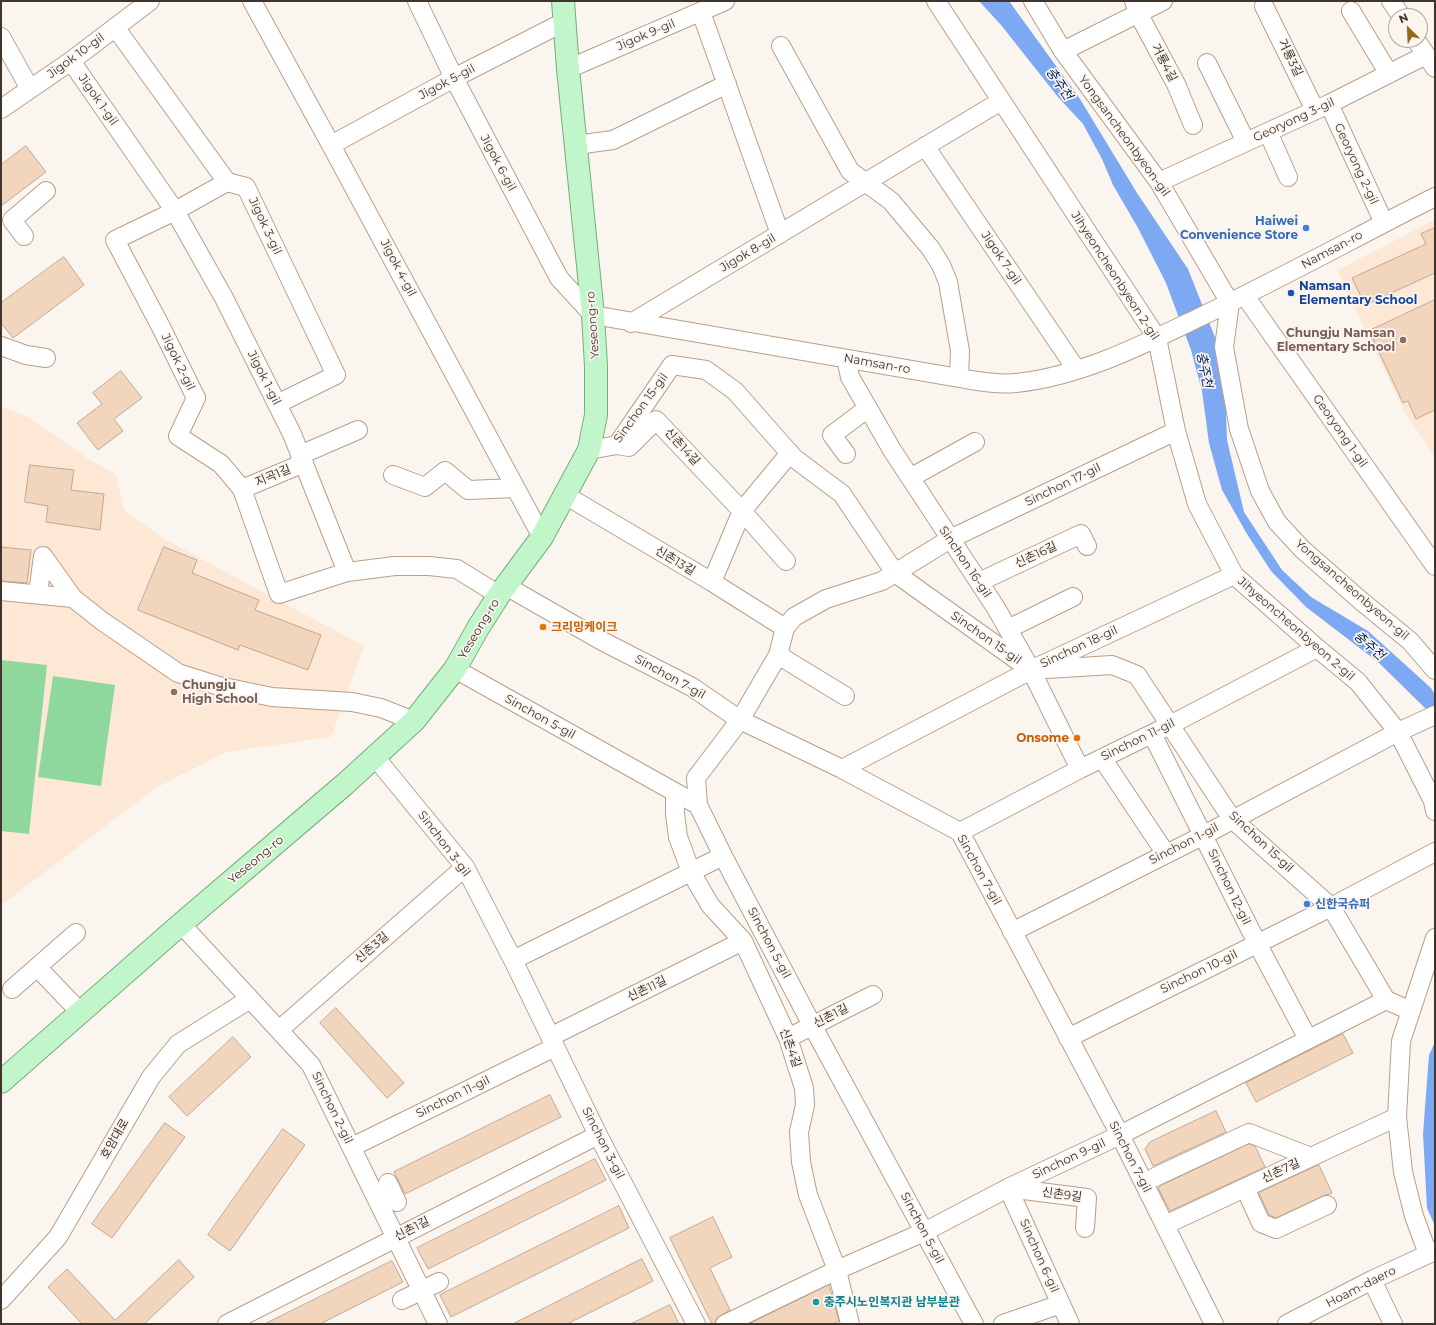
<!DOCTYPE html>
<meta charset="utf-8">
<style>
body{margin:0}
#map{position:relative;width:1436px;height:1325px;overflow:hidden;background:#fbf5f0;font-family:Montserrat,sans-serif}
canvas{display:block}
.frame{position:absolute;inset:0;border:2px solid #40352c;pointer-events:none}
.north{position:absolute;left:1388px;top:8px;width:40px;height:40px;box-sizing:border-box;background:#fbf5f0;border:1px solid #b0a8a2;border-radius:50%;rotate:336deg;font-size:11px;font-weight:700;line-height:16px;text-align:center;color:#40352c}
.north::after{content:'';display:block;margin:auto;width:14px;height:18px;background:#986619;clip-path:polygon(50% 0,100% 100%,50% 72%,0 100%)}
</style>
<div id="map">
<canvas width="1436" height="1325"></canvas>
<div class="frame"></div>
<div class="north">N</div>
</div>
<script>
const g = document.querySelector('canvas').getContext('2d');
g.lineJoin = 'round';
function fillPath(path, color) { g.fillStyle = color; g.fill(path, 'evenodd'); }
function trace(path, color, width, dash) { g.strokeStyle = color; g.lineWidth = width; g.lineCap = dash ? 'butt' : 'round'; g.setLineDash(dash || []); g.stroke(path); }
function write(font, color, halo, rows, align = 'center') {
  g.font = font + ' Montserrat,"Noto Sans KR",sans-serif'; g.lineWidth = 3.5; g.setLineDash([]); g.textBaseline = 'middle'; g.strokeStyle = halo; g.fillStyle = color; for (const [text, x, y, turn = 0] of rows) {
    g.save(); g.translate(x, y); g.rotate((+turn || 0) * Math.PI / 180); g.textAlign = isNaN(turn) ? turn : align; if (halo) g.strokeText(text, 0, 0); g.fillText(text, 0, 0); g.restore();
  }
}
fillPath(new Path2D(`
 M1435,220V457L1404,411L1337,270Z
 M1,407L27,416L90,460L116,474L124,510L164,539L364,646L331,737L226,752L156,788L1,905Z`), '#fde8d6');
fillPath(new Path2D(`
 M1,660L47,665L29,834L1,831Z
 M53,676L115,685L101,786L38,777Z`), '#8ed89e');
fillPath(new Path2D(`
 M979,1H1009L1080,99L1137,193L1188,269L1224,360L1227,440L1244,512L1282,570L1311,597L1368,631L1431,688L1435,695V722L1427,710L1378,662L1306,607L1271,571L1247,534L1222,490L1209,443L1202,391L1191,350L1166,283L1138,228L1113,185L1102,159L1083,124L1058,97L1001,25Z
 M1435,1042V1226L1427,1208L1423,1134L1429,1055Z`), '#7da9f3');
const building = new Path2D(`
 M26,146L46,172L1,206V165Z
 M1435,228V273L1365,305L1352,278L1426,244L1421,234Z
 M64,257L84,285L13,338L1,323V303Z
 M1435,300V410L1416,419L1408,401L1403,403L1369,331Z
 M121,371L142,398L114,419L123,431L98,450L77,423L102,404L93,393Z
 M30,465L74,470L71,490L104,494L100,530L46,522L48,506L25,502Z
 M1,547L31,550L27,583L1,581Z
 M164,547L197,560L192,573L259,600L255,610L321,635L308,670L240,645L238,650L138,610Z
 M336,1008L404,1083L387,1098L320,1023Z
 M1343,1034L1353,1053L1256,1102L1246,1083Z
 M233,1037L251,1057L187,1116L169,1097Z
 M550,1095L561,1117L405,1194L394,1172Z
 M1216,1111L1226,1132L1153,1166L1145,1149L1150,1142Z
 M165,1123L185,1137L112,1238L92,1224Z
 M283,1129L305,1145L230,1251L208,1235Z
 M1249,1144L1255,1146L1265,1167L1170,1211L1158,1188L1162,1185Z
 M595,1159L606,1180L428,1269L417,1248Z
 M1319,1165L1332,1193L1323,1196L1276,1218L1269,1215L1259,1193Z
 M619,1206L629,1228L451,1317L440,1295Z
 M713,1217L732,1257L710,1268L730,1310L717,1318L715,1324H712L670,1238Z
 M642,1259L653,1281L567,1324H513Z
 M179,1260L194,1277L144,1324H82L48,1287L67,1269L115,1320Z
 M392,1261L403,1282L320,1324H265Z
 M829,1285L839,1321L833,1324H749Z
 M670,1305L679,1324H631Z`);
fillPath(building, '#f1d5bd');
trace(building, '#c2a891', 1);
const minor = new Path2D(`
 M252,1L331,145L542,537
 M417,1L454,78L559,278L593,315L959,378C978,381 997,385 1016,383C1081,376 1140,346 1198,318C1278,280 1356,237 1435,197
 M936,1L1157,338L1176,431L1197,504L1234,575L1317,648L1358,682L1398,732L1433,801L1435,811
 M1033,1L1063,51L1159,182L1230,303L1224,347L1239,429L1260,491L1277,522L1302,549L1360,600L1410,641L1435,670
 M1134,1L1138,13L1176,84L1193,125
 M1391,1L1401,16
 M1264,6L1315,110
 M1351,11L1389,74
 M701,12L780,234
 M115,27L227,182L246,187L336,375L277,404
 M1,37L30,89
 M1416,40L1435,68
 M781,46L850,171L891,201L931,249L941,265L948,282L960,351L959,378
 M1063,51L1163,1
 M71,61L175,211L224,298L292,434L347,572L395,566H429L457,569L499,595
 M1207,63L1246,142
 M568,69L725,1
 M1329,104L1384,223
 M1,109L71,61L150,1
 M1268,132L1288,177
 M331,145L454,78L564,22
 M576,145L613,140L727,84
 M925,146L1076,369
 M227,182L175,211L115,240L162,329L196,398L178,436L221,464L242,489L279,594L347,572
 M1159,182L1329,104L1426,55
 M24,236L12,220L46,191
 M1245,296L1435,566
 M631,323L1001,101
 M1,346L26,355L46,358
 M846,359L850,377L892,450L996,608L1031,670L1080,769
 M617,445L629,447L656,420L742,511L786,561
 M589,450L617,445L672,365L706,370L735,391L794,458L842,494L895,573L1031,670L1112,665L1137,675L1232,819L1331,907L1386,1000
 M846,454L832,435L868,408
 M300,455L358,430
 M393,475L425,487L445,471L468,490L515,488
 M910,478L975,442
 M242,489L304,463
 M565,495L712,582L785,628
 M712,582L742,511L790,453
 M979,582L1081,534L1087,546
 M506,586L602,641L692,687L740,720L842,769L960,832L1120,1135L1214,1324
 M1,591L73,598L102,621L178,673L219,686L272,697L352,702L381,708L414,721
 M38,594L43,556L73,598
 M1008,629L1073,597
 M778,655L845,696
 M455,669L698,805L723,856L812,1025L974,1324
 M1152,734L1257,943L1308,1039
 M375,757L465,867L513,960L598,1135L696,1324
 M1102,758L1166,854
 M842,769L1031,670L1234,575
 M675,792V814L678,837L691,872L710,905L743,941L788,1038L804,1088L805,1105L799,1132L801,1162L808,1195L837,1270L850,1324
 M698,805L696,778L740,720L778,655L785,628L794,617L826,599L882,581L950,539L1176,431
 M960,832L1080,769L1170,725L1317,648
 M181,924L311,1065L438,1324
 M1012,932L1204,835L1398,732L1435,715
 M513,960L723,856
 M37,967L80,1012
 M12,989L76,933
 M279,1030L465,867
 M550,1037L743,941
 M788,1038L873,995
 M1068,1038L1331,907L1435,852
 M352,1147L555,1047
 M1155,1177L1249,1133L1311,1157
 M388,1183L397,1202
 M1008,1188L1070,1324
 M1008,1188L1087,1198L1085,1228
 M1245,1188L1261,1223L1276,1229L1327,1205
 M1165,1225L1397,1117
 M1428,1254L1414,1216L1403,1172L1397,1117L1401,1041L1435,938
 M1372,1280L1393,1324
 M1,1300L58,1237L151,1077L178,1044L250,999
 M402,1300L439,1282
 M227,1324L598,1135
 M725,1324L837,1270L924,1232L1008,1188L1120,1135L1386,1000L1411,1011
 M1003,1324L1061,1304
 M1287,1324L1372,1280L1435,1251`);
const major = new Path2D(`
 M1,1082L181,924L345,784L414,721L455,669L478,628L499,595L542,537L589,450L596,415V366L593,315L568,69L563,1`);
trace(minor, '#b99f88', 20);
trace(major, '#79ad7c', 24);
trace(minor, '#fff', 18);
trace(major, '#c1f5ca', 22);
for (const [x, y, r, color] of [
 [1306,228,4,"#3f7fe0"],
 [1291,293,4,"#1a4fb4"],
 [1403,340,4,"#8d6e63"],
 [543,627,4,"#e8710a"],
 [174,692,4,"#8d6e63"],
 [1077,738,4,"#e8710a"],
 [1307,904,4,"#3f7fe0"],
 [816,1302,4,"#0f9aa8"]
]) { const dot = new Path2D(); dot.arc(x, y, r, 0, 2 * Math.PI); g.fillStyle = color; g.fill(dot); trace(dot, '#fbf5f0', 1.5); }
write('12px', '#40352c', '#fbf5f0', [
 ["Jigok 9-gil",646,35,-23],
 ["Jigok 10-gil",76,56,-36],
 ["거룡3길",1290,58,64],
 ["거룡4길",1164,63,62],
 ["Jigok 5-gil",447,82,-28],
 ["Jigok 1-gil",98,100,55],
 ["Georyong 3-gil",1294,120,-25],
 ["Yongsancheonbyeon-gil",1124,136,54],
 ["Jigok 6-gil",498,163,62],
 ["Georyong 2-gil",1356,164,65],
 ["Jigok 3-gil",265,226,65],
 ["Namsan-ro",1332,250,-28],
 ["Jigok 8-gil",748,253,-31],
 ["Jigok 7-gil",1001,258,56],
 ["Jigok 4-gil",398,268,62],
 ["Jihyeoncheonbyeon 2-gil",1115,276,57],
 ["Yeseong-ro",593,325,-94],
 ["Jigok 2-gil",178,362,64],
 ["Namsan-ro",877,364,10],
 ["Jigok 1-gil",264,378,63],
 ["Sinchon 15-gil",641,408,-54],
 ["Georyong 1-gil",1340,431,55],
 ["신촌14길",682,447,47],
 ["지곡1길",273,476,-23],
 ["Sinchon 17-gil",1063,485,-26],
 ["신촌16길",1036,555,-25],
 ["신촌13길",675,561,31],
 ["Sinchon 16-gil",965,562,56],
 ["Yongsancheonbyeon-gil",1352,590,41],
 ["Yeseong-ro",479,629,-59],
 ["Jihyeoncheonbyeon 2-gil",1296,629,41],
 ["Sinchon 15-gil",986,638,35],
 ["Sinchon 18-gil",1079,647,-25],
 ["Sinchon 7-gil",670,677,29],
 ["Sinchon 5-gil",540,717,29],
 ["Sinchon 11-gil",1138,740,-26],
 ["Sinchon 15-gil",1261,842,43],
 ["Sinchon 3-gil",444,844,53],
 ["Sinchon 1-gil",1184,844,-27],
 ["Yeseong-ro",256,860,-40],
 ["Sinchon 7-gil",979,870,61],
 ["Sinchon 12-gil",1229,887,64],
 ["Sinchon 5-gil",769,943,62],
 ["신촌3길",372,948,-41],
 ["Sinchon 10-gil",1199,972,-26],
 ["신촌11길",647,989,-26],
 ["신촌1길",831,1016,-27],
 ["신촌4길",790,1048,70],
 ["Sinchon 11-gil",453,1097,-26],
 ["Sinchon 2-gil",332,1108,64],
 ["호암대로",115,1139,-60],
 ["Sinchon 3-gil",603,1143,63],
 ["Sinchon 7-gil",1130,1157,63],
 ["Sinchon 9-gil",1069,1159,-25],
 ["신촌7길",1281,1171,-25],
 ["신촌9길",1062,1195,8],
 ["Sinchon 5-gil",922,1228,62],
 ["신촌1길",412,1229,-27],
 ["Sinchon 6-gil",1039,1256,66],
 ["Hoam-daero",1361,1287,-27]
]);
write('bold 12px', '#366cbe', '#fbf5f0', [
 ["Haiwei",1298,221],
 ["Convenience Store",1298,235],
 ["신한국슈퍼",1315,904,"left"]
], 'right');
write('bold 12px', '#164399', '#fbf5f0', [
 ["Namsan",1299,286],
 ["Elementary School",1299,300]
], 'left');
write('bold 12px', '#785e54', '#fbf5f0', [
 ["Chungju Namsan",1395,333],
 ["Elementary School",1395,347],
 ["Chungju",182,685,"left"],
 ["High School",182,699,"left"]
], 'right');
write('bold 12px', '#c56008', '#fbf5f0', [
 ["크리밍케이크",551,627],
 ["Onsome",1069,738,"right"]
], 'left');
write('bold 12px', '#0d838f', '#fbf5f0', [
 ["충주시노인복지관 남부분관",824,1302]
], 'left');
write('italic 13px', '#002362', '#fbf5f0', [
 ["충주천",1059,84,56],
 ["충주천",1204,370,79],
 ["충주천",1369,646,41]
]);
</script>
